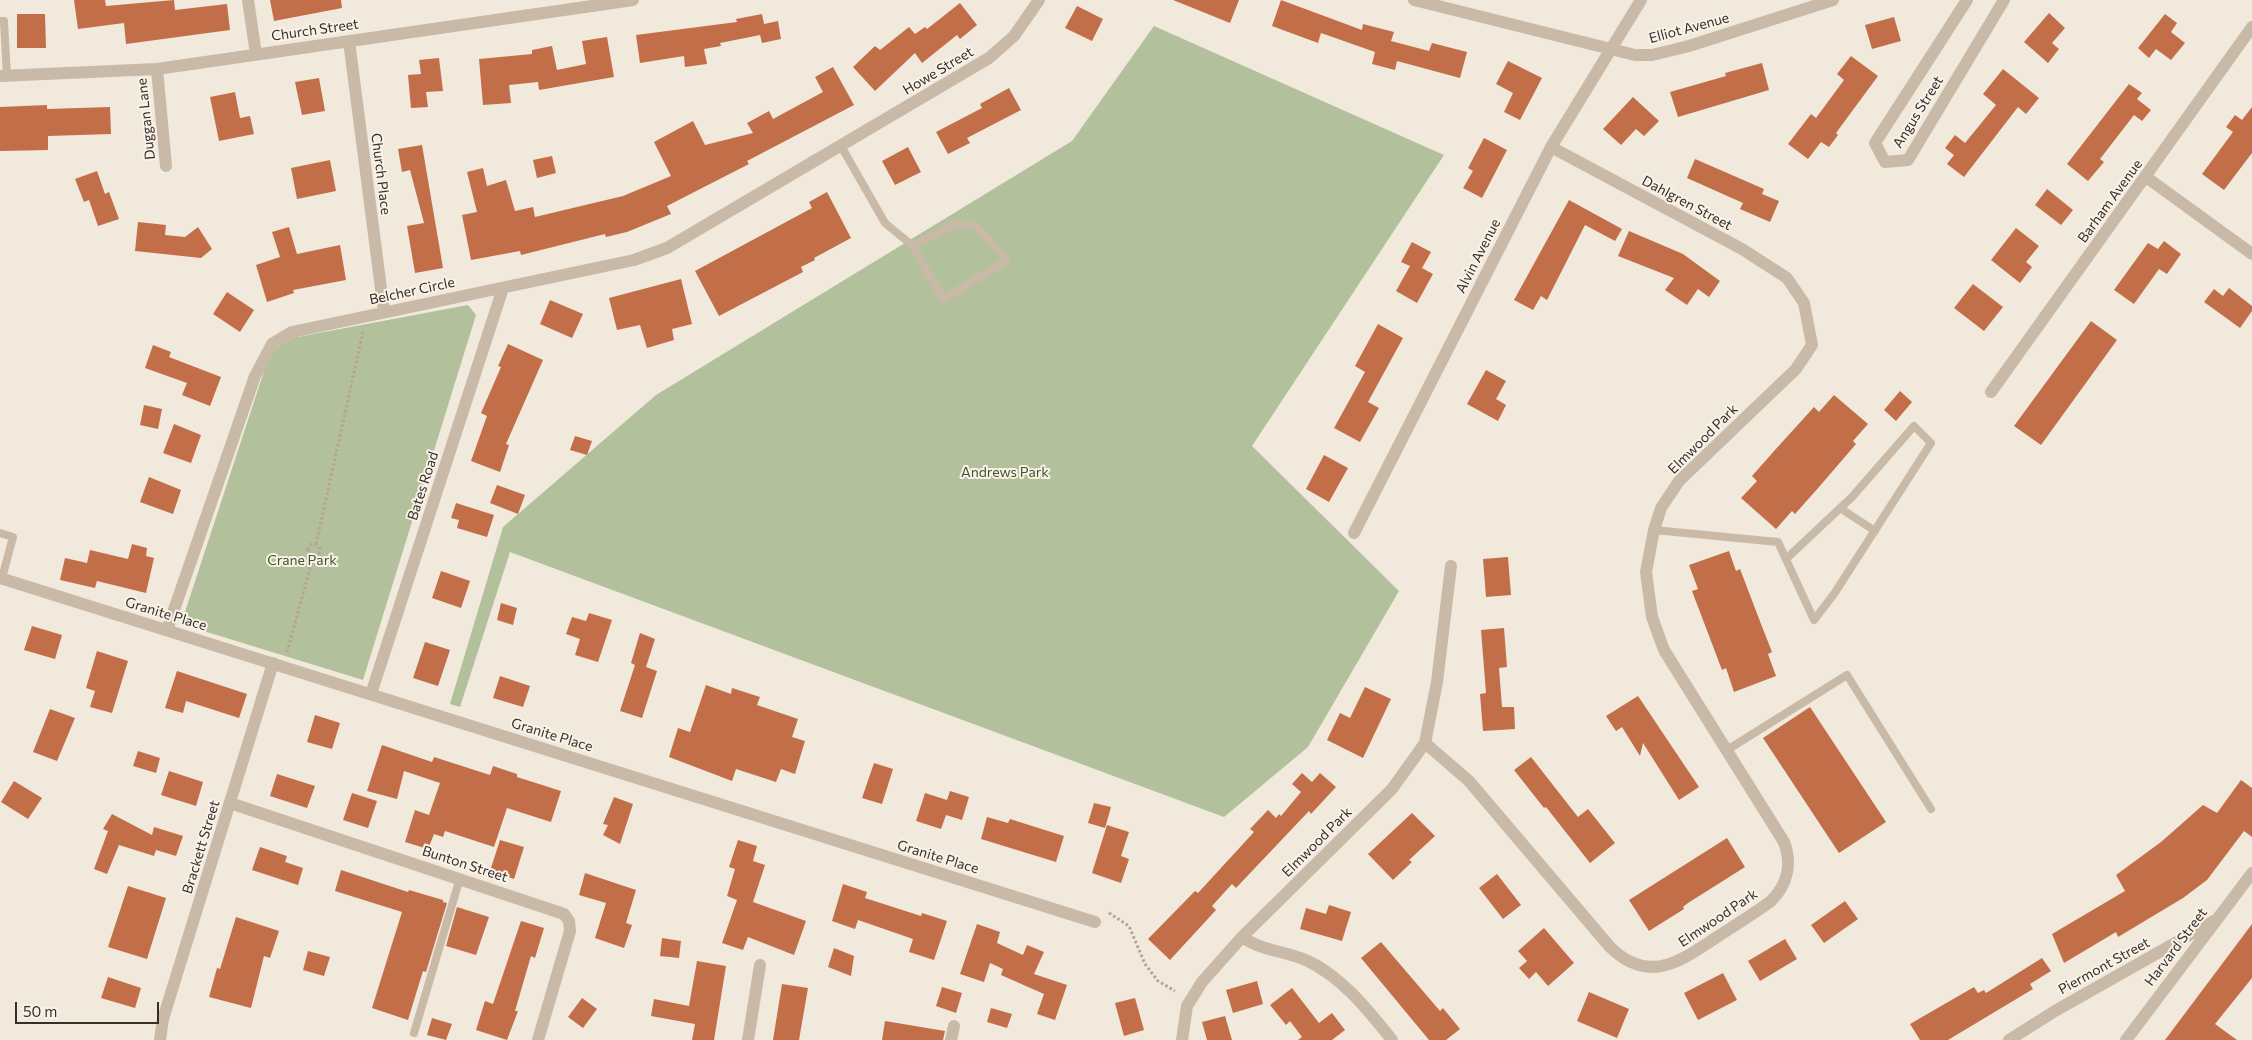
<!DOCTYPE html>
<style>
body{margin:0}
#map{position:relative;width:2252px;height:1040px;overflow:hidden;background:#f1e9dc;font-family:Commissioner,sans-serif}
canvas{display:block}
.scale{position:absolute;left:15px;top:1002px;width:144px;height:22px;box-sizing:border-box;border:2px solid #362e28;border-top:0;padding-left:6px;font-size:15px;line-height:18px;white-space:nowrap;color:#362e28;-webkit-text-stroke:4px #f9f2e8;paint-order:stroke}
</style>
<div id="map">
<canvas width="2252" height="1040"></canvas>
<div class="scale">50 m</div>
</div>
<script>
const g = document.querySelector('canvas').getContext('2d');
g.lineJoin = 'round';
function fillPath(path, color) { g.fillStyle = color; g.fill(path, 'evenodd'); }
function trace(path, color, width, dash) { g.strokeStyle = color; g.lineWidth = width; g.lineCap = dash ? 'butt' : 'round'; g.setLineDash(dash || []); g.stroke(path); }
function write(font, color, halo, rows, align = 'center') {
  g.font = font + ' Commissioner,sans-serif'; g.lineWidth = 4; g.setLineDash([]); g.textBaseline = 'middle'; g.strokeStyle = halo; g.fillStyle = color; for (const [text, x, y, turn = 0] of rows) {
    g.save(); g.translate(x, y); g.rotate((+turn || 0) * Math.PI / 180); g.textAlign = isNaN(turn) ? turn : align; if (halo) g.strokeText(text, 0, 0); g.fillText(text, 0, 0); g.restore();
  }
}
fillPath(new Path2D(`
 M1154,26L1444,155L1252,446L1399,591L1308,747L1224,817L510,552L460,707L450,704L503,527L656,395L1072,141Z
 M468,305L476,315L363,680L181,624L270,353L292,338Z`), '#b2c09c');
fillPath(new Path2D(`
 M74,0H105L106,6L174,0L175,10L227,4L230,30L126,44L124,23L78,29Z
 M270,0H341L342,8L274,21Z
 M1173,0H1239L1230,23Z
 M1281,0L1362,30L1363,24L1394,32L1391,41L1429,51L1432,43L1467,52L1460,78L1397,61L1395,70L1372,64L1375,52L1321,33L1318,43L1272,26Z
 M960,3L977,25L960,39L957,35L922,63L915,53L875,91L853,67L875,46L880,50L909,27L915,34L925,27L927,29Z
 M1077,6L1103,19L1092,41L1065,28Z
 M2049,13L2065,28L2052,43L2059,49L2048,63L2024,42Z
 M17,14H45L46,48H17Z
 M762,14L764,24L778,21L781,39L762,43L760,35L720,43L721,46L704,49L707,64L685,67L684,56L640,63L636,35L737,22L736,19Z
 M2165,14L2177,23L2171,32L2185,43L2171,60L2156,49L2149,58L2138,48Z
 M1894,17L1901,41L1872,49L1865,25Z
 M607,37L614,77L539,90L538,82L509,85L511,103L483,105L479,59L532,54V50L552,46L557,70L586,64L582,41Z
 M1851,56L1878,76L1836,133L1838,135L1829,147L1821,142L1808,159L1788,144L1811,114L1816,118L1844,80L1837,74Z
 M439,58L443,91L426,92L428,107L411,108L408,75L421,74L419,60Z
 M1508,61L1542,78L1520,120L1504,112L1513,93L1496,84Z
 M1762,63L1769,90L1678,117L1670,92L1726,76L1725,73Z
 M833,67L854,105L747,161L749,164L667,206L671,214L627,232L606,237L605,234L521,255L520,251L471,260L462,215L477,212L467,172L483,168L487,186L506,180L515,211L533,207L535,217L623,196L671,176L654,142L693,121L705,145L753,133L747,123L769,111L773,119L823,92L815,77Z
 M2003,69L2039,98L2026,114L2018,107L1964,177L1947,164L1954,155L1945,148L1955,135L1965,143L1996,105L1983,94Z
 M319,78L325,111L302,115L295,82Z
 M2129,84L2142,93L2137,99L2151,110L2142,121L2134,115L2100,159L2104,162L2088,181L2067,164Z
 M1009,88L1021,110L967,138L970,143L948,154L936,132L982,108L980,104Z
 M235,92L240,118L250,116L254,134L219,141L210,97Z
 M1633,97L1659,121L1644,136L1636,129L1621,145L1603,129Z
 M47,105V109L110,107L111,134L48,136V150L0,151V107Z
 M2252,107V153L2224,190L2202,174L2233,132L2226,127L2235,115L2242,120Z
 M1484,138L1507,150L1482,198L1463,188L1473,171L1468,168Z
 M422,145L443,268L415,273L407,226L424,223L410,170L402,172L398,149Z
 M908,147L921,172L895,185L882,161Z
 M552,156L556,173L537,178L533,160Z
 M1695,159L1764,189L1762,194L1779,201L1770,222L1740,209L1743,203L1687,178Z
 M330,160L336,191L297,199L291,168Z
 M97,171L105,194L109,192L119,219L98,226L89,200L84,202L75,179Z
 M2047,189L2073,210L2061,225L2035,205Z
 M827,192L851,238L814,258L815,260L801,267L803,272L719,316L695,271L812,208L809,202Z
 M1569,200L1622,229L1615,241L1585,225L1547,300L1541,296L1533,310L1514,300Z
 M138,222L166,225L165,235L185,237L198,227L212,249L201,258L135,251Z
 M289,227L297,254L340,245L346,280L293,290L294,293L267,302L256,265L280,257L272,232Z
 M2016,228L2039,246L2026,262L2032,267L2020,283L1991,260Z
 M1629,231L1683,254L1720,281L1709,297L1698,289L1687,305L1665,290L1674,278L1618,256Z
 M2164,241L2181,254L2167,274L2159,269L2134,304L2114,290L2148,243L2158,249Z
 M1412,242L1431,252L1422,268L1433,274L1417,303L1396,291L1410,266L1401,262Z
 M681,279L692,324L672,329L674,340L647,348L640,325L617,330L609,298Z
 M1973,284L2003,307L1984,331L1954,308Z
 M2229,288L2252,306V311L2240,328L2204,302L2214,289L2223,296Z
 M227,292L254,310L240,332L213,314Z
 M550,300L583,314L572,338L540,324Z
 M2091,321L2117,340L2041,445L2014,426Z
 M1378,324L1403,338L1368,402L1379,408L1360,442L1334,428L1365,372L1355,366Z
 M508,344L543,360L506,444L509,445L500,472L471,461L487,416L481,413L501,367L498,366Z
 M153,345L171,352L169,357L221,377L210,406L182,395L187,383L145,368Z
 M1486,370L1506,381L1496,399L1506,405L1498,421L1467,404Z
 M1900,391L1912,402L1896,421L1884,410Z
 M1834,395L1868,424L1853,441L1856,444L1819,487L1795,514L1792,511L1776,529L1741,498L1757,481L1752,476L1775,450L1814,407L1819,412Z
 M144,405L162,409L158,429L140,425Z
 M174,424L201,435L191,463L163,453Z
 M575,436L592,441L587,455L570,450Z
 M1324,455L1348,468L1329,502L1306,489Z
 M149,477L181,490L173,514L140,502Z
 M497,485L525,495L518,514L490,503Z
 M456,503L494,515L487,537L457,528L459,520L451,518Z
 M132,544L147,548L146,556L154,558L146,593L97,581L95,588L60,580L65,558L87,563L90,550L128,559Z
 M1729,551L1736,571L1740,569L1761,624L1772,652L1768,654L1776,676L1734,692L1726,668L1722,670L1692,591L1698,589L1689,565Z
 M1508,557L1511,595L1486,597L1483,559Z
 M441,571L470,581L461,608L432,598Z
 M501,603L517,608L513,625L497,620Z
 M589,613L612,620L598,662L575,655L580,639L566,634L572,617L586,621Z
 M32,626L62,635L55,659L24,650Z
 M1504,628L1507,667L1499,668L1502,707H1514L1515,729L1483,731L1480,694L1486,693L1481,630Z
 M640,633L655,639L646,667L657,671L642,718L620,711L635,665L631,663Z
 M425,642L450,650L438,686L413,678Z
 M97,651L128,661L112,713L90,707L95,691L86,688Z
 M177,671L247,694L239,718L186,701L183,713L165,708Z
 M500,676L530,686L523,707L493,698Z
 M706,685L731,694L732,688L760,697L757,705L798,719L792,737L805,741L795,774L781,769L776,782L736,769L732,781L669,757L678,728L690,732Z
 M1365,687L1391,699L1363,758L1327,740L1340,713L1350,718Z
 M1638,696L1699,787L1679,800L1643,743L1640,756L1622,727L1616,731L1606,716Z
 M1810,707L1886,822L1839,853L1763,738Z
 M50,709L75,718L57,761L33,752Z
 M315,715L340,723L332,749L307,742Z
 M382,745L432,762L434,757L490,775L493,766L517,774V777L561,791L551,822L507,808L494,847L445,831L443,837L434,834L428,849L405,842L415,810L429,815L440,783L404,771L397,799L367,791Z
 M138,751L160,758L156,773L133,766Z
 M1531,757L1578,817L1588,809L1615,843L1590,863L1546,807L1544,808L1514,770Z
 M874,763L893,769L882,804L862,798Z
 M169,771L203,782L196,806L161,795Z
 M1302,773L1312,782L1320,773L1336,787L1311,814L1309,811L1236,888L1232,884L1212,906L1216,910L1170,960L1148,939L1195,891L1198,893L1254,832L1250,829L1268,810L1276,818L1279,814L1281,816L1301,792L1292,784Z
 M277,774L315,786L307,808L270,796Z
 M2241,780L2252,788V837L2244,831L2207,880L2183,898L2118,937L2116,932L2064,963L2052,934L2125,891L2116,875L2161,842L2203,805L2217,813Z
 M14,781L42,798L28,819L1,802Z
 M950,791L969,797L962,820L946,815L941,829L916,821L925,793L947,800Z
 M352,793L377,801L368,828L343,820Z
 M614,797L633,804L620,844L603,835L608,825L603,824Z
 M1094,803L1111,807L1105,828L1088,823Z
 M1412,813L1435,836L1409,860L1412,862L1393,880L1368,854Z
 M112,814L152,835L154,827L183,836L176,856L156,850L154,856L119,845L107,874L94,869L108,831L103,829Z
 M987,817L1008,823L1010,819L1064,836L1056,862L981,839Z
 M1107,825L1129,832L1121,856L1129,859L1121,883L1092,873Z
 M1727,838L1745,867L1688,903L1683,907L1684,909L1649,931L1629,900Z
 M500,840L524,847L514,879L490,871Z
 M738,840L757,846L753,861L765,865L753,902L806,921L794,955L748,937L743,950L722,943L737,900L727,896L735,869L729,867Z
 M260,847L287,856L285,862L303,868L298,885L252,870Z
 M341,870L408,892L409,890L443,900V902L447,903L426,972L423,971L408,1020L372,1008L402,912L335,891Z
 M585,873L636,890L626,923L632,925L624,948L595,938L606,903L579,895Z
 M1497,874L1521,905L1503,919L1479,888Z
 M843,884L867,892L865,898L921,916L922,913L947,921L934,960L909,952L913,939L858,920L855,929L832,921Z
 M128,886L166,898L147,959L108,947Z
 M1845,901L1858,919L1824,943L1811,925Z
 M1329,905L1351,912L1342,941L1300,929L1306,908L1326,914Z
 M457,907L489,917L476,955L446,946Z
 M236,917L279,931L270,958L264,956L251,1008L209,997L217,968L220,969Z
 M521,921L544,928L535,958L531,956L515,1011H518L507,1040L476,1030L485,1001L493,1004Z
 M977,924L1000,932L997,943L1023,955L1027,945L1044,952L1034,974L1067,985L1055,1020L1037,1014L1044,994L1001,975L1003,969L990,963L984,982L960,974Z
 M2252,924V978L2215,1024L2237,1040H2165Z
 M1544,928L1574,963L1548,986L1536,972L1529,979L1519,968L1527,961L1518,951Z
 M662,938L681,941L679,958L660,956Z
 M1785,939L1797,959L1760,981L1748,961Z
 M1381,942L1440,1011L1443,1008L1460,1029L1446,1040H1429L1361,958Z
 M834,948L854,956L851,976L828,967Z
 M308,951L330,957L324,976L303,970Z
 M2042,958L2051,971L2030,984L2033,989L1948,1040H1920L1910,1024L1974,987L1978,993L1984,990L1986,993Z
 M697,961L726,966L714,1040H692L695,1024L651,1016L654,999L689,1006Z
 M1723,973L1737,1000L1698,1020L1684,993Z
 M108,977L141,988L135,1008L101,998Z
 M1257,981L1263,1004L1233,1013L1226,990Z
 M782,984L808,988L799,1040H773Z
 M942,987L962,993L956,1013L936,1006Z
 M1292,988L1319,1023L1332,1013L1345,1030L1332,1040H1298L1302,1037L1290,1021L1286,1025L1270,1005Z
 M1589,992L1629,1009L1617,1038L1577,1021Z
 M582,998L597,1009L583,1028L568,1017Z
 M1135,998L1144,1030L1124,1036L1115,1003Z
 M991,1008L1012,1014L1007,1028L987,1022Z
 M1225,1016L1232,1040H1207L1202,1022Z
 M432,1018L452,1024L446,1040L427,1035Z
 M885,1021L945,1031L943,1040H882Z`), '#c26f49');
trace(new Path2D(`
 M308 550a6 6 0 1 1 12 0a6 6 0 1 1-12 0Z
 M316,544L363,332
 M287,652L313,557
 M1109,913L1129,926L1145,964L1158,981L1175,991`), '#b5a493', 3, [2.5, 2.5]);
trace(new Path2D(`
 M0,21H4L7,76
 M841,146L885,223L913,246L943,299L1007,260L975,225H952L913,246
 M1840,508L1875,531
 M1654,530L1778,542L1814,620L1834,594L1931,443L1914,426L1852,497L1786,559
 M0,533L13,537L2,578
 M1727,750L1847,675L1931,809
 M414,1033L460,878`), '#c9baa8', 8);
trace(new Path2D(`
 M248,0L256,54
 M1414,0L1635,55H1652L1689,46L1833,0
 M1967,0L1875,143L1885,162L1908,160L2004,0
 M349,41L384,312
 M157,69L166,166
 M0,76L157,69L633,0
 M2146,177L2252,254
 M1991,392L2252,27
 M1354,533L1551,147L1641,0
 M0,578L1095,922
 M167,630L255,376L272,344L292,332L634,260L667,248L989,58L1014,36L1039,0
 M371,694L503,288
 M1425,743L1437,682L1451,566
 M230,803L564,914L569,921L570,931L538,1040
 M1242,937C1262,951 1286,951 1308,961C1343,978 1368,1010 1392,1040
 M160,1040L163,1019L273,663
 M748,1040L760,965
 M951,1040L954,1026
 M1182,1040L1187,1006L1202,982L1242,937L1392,789L1425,743L1469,781L1610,947C1650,986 1682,960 1720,935C1737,924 1755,913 1771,901C1788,884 1792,863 1784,842L1664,650L1652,617L1646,572L1654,530L1661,508L1679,481L1796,369L1812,345L1804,303L1787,278L1742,249L1551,147
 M2009,1040L2055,1011L2214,921`), '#c9baa8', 12);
trace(new Path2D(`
 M2126,1040L2252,873`), '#c9baa8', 12);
write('14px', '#362e28', '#f9f2e8', [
 ["Elliot Avenue",1689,28,-15],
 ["Church Street",315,30,-8],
 ["Howe Street",938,71,-31],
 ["Angus Street",1918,112,-58],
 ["Duggan Lane",146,119,-96],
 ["Church Place",381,174,83],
 ["Barham Avenue",2110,201,-54],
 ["Dahlgren Street",1687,203,28],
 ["Alvin Avenue",1478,256,-63],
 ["Belcher Circle",412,291,-12],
 ["Elmwood Park",1703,439,-45],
 ["Bates Road",423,486,-72],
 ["Granite Place",166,614,17],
 ["Granite Place",552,735,17],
 ["Elmwood Park",1317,842,-45],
 ["Brackett Street",201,847,-73],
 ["Granite Place",938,857,17],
 ["Bunton Street",465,864,18],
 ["Elmwood Park",1718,918,-34],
 ["Harvard Street",2176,947,-53],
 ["Piermont Street",2104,966,-29]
]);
write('14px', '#43542d', '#f9f2e8', [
 ["Andrews Park",1005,472],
 ["Crane Park",302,560]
]);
</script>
